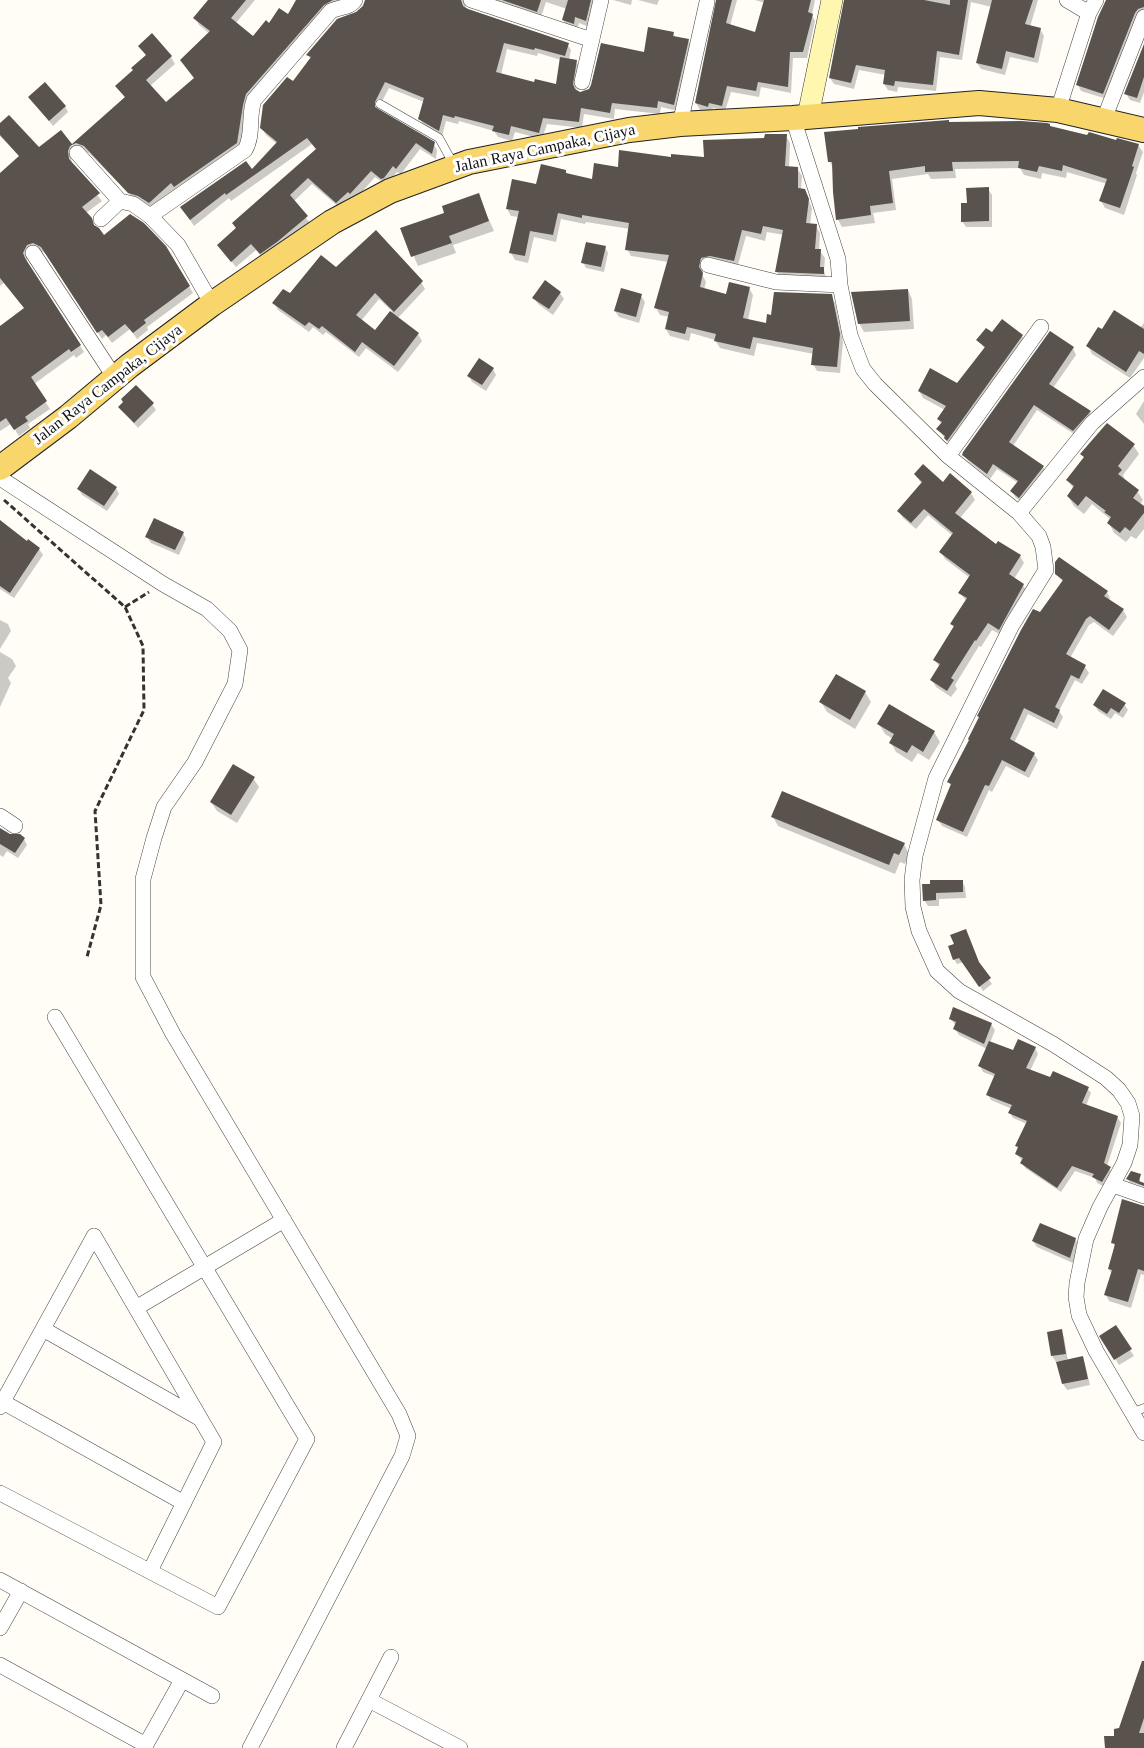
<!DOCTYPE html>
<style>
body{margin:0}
canvas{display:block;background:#fffdf5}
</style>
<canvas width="1144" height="1748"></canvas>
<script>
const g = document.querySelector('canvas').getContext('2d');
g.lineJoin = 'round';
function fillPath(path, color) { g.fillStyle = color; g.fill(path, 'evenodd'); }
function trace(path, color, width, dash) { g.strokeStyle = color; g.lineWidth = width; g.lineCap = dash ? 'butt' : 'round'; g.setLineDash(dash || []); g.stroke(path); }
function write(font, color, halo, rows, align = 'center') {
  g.font = font + ' Georgia,serif'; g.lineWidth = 6; g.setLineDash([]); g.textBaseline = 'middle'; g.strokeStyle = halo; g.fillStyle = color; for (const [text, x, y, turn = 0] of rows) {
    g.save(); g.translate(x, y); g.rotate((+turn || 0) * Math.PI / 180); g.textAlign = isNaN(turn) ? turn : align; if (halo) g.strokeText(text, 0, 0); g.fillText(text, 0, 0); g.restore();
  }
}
fillPath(new Path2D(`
 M210,0H255L235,24L232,66L288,16L297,0H352L250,101L240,150L179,193L176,189L153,209L134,199L89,153L80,150L74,153L71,158L72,164L102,201L86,213L95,228L104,237L165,247L193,293L147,327L148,330L137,339L130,329L112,343L106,335L102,339L46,254L38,249L31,252L26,261L84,352L76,358L74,355L34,384L50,409L28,424L30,428L19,436L11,424L0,431V327L25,309L4,283L0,286V175L20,157L0,136V125L39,149L61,132L72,146L126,99L117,86L135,70L147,56L140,46L171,57L175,64L150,86L166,104L195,79L182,61L210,34L199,25L195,18Z
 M366,0H467L465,8L567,44L571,50L569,60L576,61L580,68L576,91L580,93L590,90L673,33L676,38L688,40L692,47L678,111L661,107L660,114L615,109L614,119L584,114L582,128L547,124L542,139L515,132L512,141L498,137L494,131L459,121L458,124L446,121L442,136L424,126L420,119L424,102L389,88L378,109L433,143L437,150L436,159L420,149L401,174L397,172L387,185L375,177L355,200L352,197L341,209L312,184L293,202L310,223L264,260L256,250L236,267L218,245L317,150L312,144L231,201L229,198L194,226L186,214L252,171L277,144L266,135L262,128L311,60L308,55L357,14ZM507,49L537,56L538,53L561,60L557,86L535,84L501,75Z
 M488,0H599L589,27L579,23L577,30L567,26L563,20L567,9L546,2L541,17Z
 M613,0H632L631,5Z
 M638,0H659L657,5Z
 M717,0H737L730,26L757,33L765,3L755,0H815L812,15L815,21L807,58H793L791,93L761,87L759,97L731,92L725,111L713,108L711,113L700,110L696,103Z
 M846,0H1038L1030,27L1040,29L1044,36L1038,63L1010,57L1005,75L981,69L977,63L992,7L971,2L962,60L940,57L936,91L898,87L897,92L888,90L884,84L886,75L859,70L854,89L834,84L830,78Z
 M1106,0H1144V15L1107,99L1081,91L1078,85Z
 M1144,48V92L1140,103L1130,100L1126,94Z
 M30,97L65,106L68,112L53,126Z
 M950,123L1051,128L1138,145L1143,152L1136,173L1137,175L1124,215L1105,208L1101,201L1107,184L1067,172L1066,178L1042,173L1041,179L1024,175L1020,168L955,169L956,178L931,179L928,174L892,179L896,210L873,213L875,223L842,227L838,220L833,168L830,162Z
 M786,136L790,143L789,168H797L802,176L801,190L805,191L812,208L810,225L816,226L820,233L819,250L825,258L824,270L827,281L781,279L777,272L784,235L767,232L765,241L746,236L737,268L705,265L702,274L706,282L704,290L728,296L749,288L753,295L748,320L767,325L831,296L835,303L843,342L840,373L817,371L813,364L814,354L757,343L754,356L720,348L715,340L691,333L689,341L670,336L666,329L669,317L660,315L656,308L668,262L631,256L627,249L630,229L586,222L585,224L561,219L556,242L534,237L528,263L515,260L511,253L519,217L511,216L507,209L538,186L565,171L568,175L593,180L620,168L672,158L706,159L766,139Z
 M988,189L992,195V227H966L962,221Z
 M478,195L494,231L453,245L456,253L418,266L402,229L446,214Z
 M605,247L608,253L604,272L586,268L583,262Z
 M336,269L421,282L425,289L397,319L418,334L422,341L398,372L366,348L359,357L326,332L323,335L313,327L309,332L278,310L274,303ZM379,299L392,311L375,332L361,321Z
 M908,290L912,299L914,329L864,332L859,323Z
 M560,293L564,299L553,315L538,304L534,298Z
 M641,296L645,302L639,323L619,317L615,311Z
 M1144,323V358L1130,378L1092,354L1088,346L1140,328Z
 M992,335L1022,336L1026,343L950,445L938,429L942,425L938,419L945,410L923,398L919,391L958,384L985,349L978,340Z
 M1073,348L1076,355L1053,388L1089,412L1093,418L1077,436L1037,410L1013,446L1043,467L1047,473L1023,503L1016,498L1012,492L1018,483L997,469L990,479L968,461L964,455Z
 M493,369L496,375L486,391L472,382L469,376Z
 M1144,401V424L1136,414Z
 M152,404L156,410L138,428L120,407Z
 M1133,445L1139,454L1123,475L1125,481L1137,491L1143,500L1140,505L1144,508V529L1136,539L1131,536L1126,542L1114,533L1109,523L1111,520L1092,504L1084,514L1074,506L1068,496L1074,490L1068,480L1085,459L1082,454Z
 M915,475L971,493L975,500L960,518L997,546L1020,556L1024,563L1014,579L1023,585L1027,592L1003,636L992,630L981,647L979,646L955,685L957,689L951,697L936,687L932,680L940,668L935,660L954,628L952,624L967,602L960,593L970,578L945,559L941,552L953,536L928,515L916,529L903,518L899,511L922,484Z
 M116,488L119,494L107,511L82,495L79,489Z
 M0,525L39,549L43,555L14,598L0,589Z
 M183,533L186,539L179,555L151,543L147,537Z
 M1056,574L1107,592L1110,598L1109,600L1123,610L1127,617L1113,636L1094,622L1089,625L1070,658L1085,667L1089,673L1082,684L1075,680L1059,711L1063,717L1057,729L1028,714L1014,743L1034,754L1038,760L1029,778L1006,766L992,792L989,790L967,837L942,826L938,820L952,787L949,782L1040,614L1063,582Z
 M0,620L8,624L11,631L0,649Z
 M0,652L12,659L16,666L8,678L11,683L0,707Z
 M865,692L871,702L855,729L827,712L821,702Z
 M1124,704L1128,710L1123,718L1115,713L1111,719L1098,711L1095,705Z
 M890,706L934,732L940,742L929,760L918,753L912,762L896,752L891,743L893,739L885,734L879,724Z
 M253,778L259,787L237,823L217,811L211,802Z
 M773,817L904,844L909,854L905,864L900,862L895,874L778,826Z
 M0,829L10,836L24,839L27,845L18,858L7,851L3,857L0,855Z
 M962,881L965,887L966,898L939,899V906H928L924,900L923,886Z
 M966,931L980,967L992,984L983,991L964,962L957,964L954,959L956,945Z
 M950,1018L991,1024L995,1030L990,1043L1014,1052L1035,1048L1038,1054L1030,1071L1051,1079L1087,1088L1091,1093L1086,1106L1117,1117L1121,1123L1107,1166L1113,1173L1105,1187L1097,1183L1095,1178L1075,1171L1061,1192L1025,1168L1023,1161L1016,1154L1019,1149L1017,1146L1027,1124L1013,1118L1010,1113L1012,1109L991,1100L988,1095L996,1077L983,1072L980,1066L987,1049L959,1035L955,1029L956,1026Z
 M1140,1175V1183L1144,1185V1187L1129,1182L1128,1179Z
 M1144,1207V1275L1141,1274L1131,1308L1109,1301L1106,1295L1112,1274L1109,1269L1116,1248L1113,1243Z
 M1075,1239L1079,1245L1073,1263L1037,1247L1033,1241Z
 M1061,1331L1064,1337L1068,1361L1082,1358L1085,1364L1090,1385L1067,1390L1063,1384L1058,1361L1056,1362L1052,1356Z
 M1101,1336L1130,1350L1134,1356L1119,1365Z
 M1144,1668V1748H1106L1120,1730Z`), '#0003');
fillPath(new Path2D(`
 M208,0H246L231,18L253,36L266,20L269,23L279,8L288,14L296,0H333L324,5L246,94L243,105L237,143L174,187L171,183L149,203L138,196L128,193L84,146L76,143L70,146L68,151L69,159L100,193L82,207L92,218L94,225L99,228L104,235L130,214L144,223L166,246L190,286L144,320L146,323L133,333L125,324L108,337L102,330L97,333L41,247L33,243L27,245L23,253L25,258L81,345L71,352L69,349L31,377L47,401L25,417L28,421L14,430L6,418L0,422V326L24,308L0,278V173L19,156L0,135V123L9,115L39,147L61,130L72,144L125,97L115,86L133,70L131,68L146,55L138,46L152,33L172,56L146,80L166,102L194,78L180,60L210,31L193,18Z
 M365,0H461L463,6L468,9L569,43L565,56L535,48L534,50L504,43L496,72L534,82L535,79L556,84L560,57L577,60L573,84L575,89L580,92L589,89L591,85L601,43L644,52L648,27L674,32L673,36L689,39L674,105L658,101L657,108L612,103L610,113L581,108L579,122L543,118L539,133L511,126L509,135L492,131L494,126L455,116L454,118L443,115L439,131L418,119L424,98L385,82L375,102V107L435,142L432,154L416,143L396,169L393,166L384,178L381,179L371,171L350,194L348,192L336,203L308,178L290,195L308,216L277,242L260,254L251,244L231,262L217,245L236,228L232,223L316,149L307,138L226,195L225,193L190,220L180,207L246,161L252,169L277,142L260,128L263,105L287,77L293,81L311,57L306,55L337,19L356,12L363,6Z
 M502,0H541L537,12Z
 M568,0H591L586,21L575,17L574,24L562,20Z
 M716,0H732L726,23L755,32L764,0H811L808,12L813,14L803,52H790L788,87L758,82L756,91L727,86L722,106L709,103L708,107L695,103Z
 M844,0H924L950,5V0H968L959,55L937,51L933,85L895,81L894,86L883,84L885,70L856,65L851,83L829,78Z
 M992,0H1033L1025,24L1041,28L1034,58L1006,51L1002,69L976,63Z
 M1106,0H1144V7L1138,9L1135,13L1103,94L1076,85L1098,17Z
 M1144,44V77L1137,98L1124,94Z
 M45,82L66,106L49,121L28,97Z
 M949,120V122L1021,121L1047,123L1050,124V126L1087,135L1089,132L1116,140L1117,138L1139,144L1132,166L1134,167L1120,208L1099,201L1107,179L1063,165L1062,171L1039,166L1037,172L1018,168L1019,161L952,162L953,171L925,172V166L889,171L893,203L870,206L871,215L836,220L833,192L832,162H828L824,132L858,129V127Z
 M765,134H787L785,166L798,167V188L805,189L809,199L806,223L817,224L815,249H821L820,267H824V274L775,272L783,230L763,226L761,234L742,230L734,261L710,256L701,258L699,267L703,273L700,287L726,294L729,282L750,287L743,318L766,323L767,314L771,315L774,292L832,294L840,334L837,367L811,365L813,348L753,337L750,349L714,341L716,334L687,327L685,334L665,329L669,312L654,308L669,255L625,250L629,223L582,215V218L558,213L553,235L530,231L525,256L509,253L519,211L506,209L512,179L536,184L541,164L566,170V173L592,179L594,163L618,167L619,150L671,157V154L704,157L703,140L764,138Z
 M989,187V221L961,222V203H967L966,188Z
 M479,193L489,221L449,236L452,243L411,257L400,228L444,213L442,206Z
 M376,230L423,281L394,312L375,293L356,315L375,330L390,311L419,333L394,366L362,342L355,352L322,326L319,329L309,322L305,326L272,303L283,289L290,293L321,255L336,267Z
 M586,242L606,246L601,267L581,263Z
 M545,280L561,292L549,309L532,298Z
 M621,288L642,294L636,317L614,311Z
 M908,289L910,321L858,324L851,292Z
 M1114,310L1144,329V354L1139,351L1126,372L1086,346L1098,327L1102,329Z
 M1002,319L1023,335L947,441L944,438L945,436L936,429L942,422L937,419L946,406L918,391L930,368L957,383L985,347L976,340L986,328L992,332Z
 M1050,331L1074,347L1049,384L1091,411L1073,431L1034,405L1009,442L1044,466L1019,498L1010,491L1018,481L993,464L987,474L962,455L963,452Z
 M479,358L494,368L482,385L467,376Z
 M136,385L154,403L134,423L118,407L123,402L121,399Z
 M1107,423L1135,444L1118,466L1122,470L1118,474L1139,490L1133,498L1144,506V513L1130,531L1125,527L1120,533L1107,523L1111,517L1104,512L1106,511L1086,496L1078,506L1067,496L1074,486L1066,480L1084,457L1080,454Z
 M923,464L943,482L950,473L972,492L955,513L996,544L998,541L1021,555L1009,574L1024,584L999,630L988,623L976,641L975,640L951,678L954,680L947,691L930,680L940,664L933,660L954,626L950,624L967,598L958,593L970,575L939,552L953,533L924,509L911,523L897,511L922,482L914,474Z
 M90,469L117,487L104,506L77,489Z
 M154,518L184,532L175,550L145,537Z
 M0,520L27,541L28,539L40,548L10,593L0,586Z
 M1059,557L1108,591L1104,596L1124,609L1109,630L1090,616L1086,619L1066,654L1086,665L1079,679L1071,675L1055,707L1060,710L1054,723L1024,708L1010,739L1035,753L1025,772L1002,760L989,786L985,785L963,832L936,820L951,784L947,782L969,740L968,739L979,717L977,716L1021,630L1033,609L1040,612L1063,580L1055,574V562Z
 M836,674L866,691L850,720L819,702Z
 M1103,689L1126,703L1119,713L1111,708L1107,714L1093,705Z
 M889,704L935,731L923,752L912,745L907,753L889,743L894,734L877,724Z
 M233,764L255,777L231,815L210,802Z
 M782,791L905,843L899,855L894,853L889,865L771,817Z
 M0,828L10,834H20L25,838L15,853L0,844Z
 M930,880H963V892L936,893V900L923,901L922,884H930Z
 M966,929L979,962L991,978L979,987L959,958L953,960L948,946L954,944L950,935Z
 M953,1007L992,1023L984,1044L953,1029L956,1022L949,1019Z
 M1018,1039L1036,1047L1026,1068L1050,1077L1053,1071L1089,1087L1082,1103L1118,1116L1104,1163L1111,1167L1102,1182L1092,1177L1094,1174L1072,1166L1057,1188L1020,1163L1023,1158L1015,1154L1018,1147L1015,1146L1027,1121L1008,1113L1012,1105L986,1095L995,1074L978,1066L989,1041L1013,1050Z
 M1131,1171L1141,1174L1139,1181L1144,1183V1186L1126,1179Z
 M1122,1199L1144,1206V1271L1138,1269L1128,1302L1104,1295L1112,1270L1108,1269L1115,1244L1111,1243Z
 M1040,1223L1076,1238L1070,1258L1032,1241Z
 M1116,1325L1132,1349L1114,1360L1099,1336Z
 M1062,1329L1066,1354L1051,1356L1047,1332Z
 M1083,1356L1088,1379L1062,1384L1056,1362Z
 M1142,1661H1144V1718L1139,1733H1144V1748H1105L1104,1736H1114V1729L1119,1728Z`), '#5a524d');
const lane = new Path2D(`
 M380,104L439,138L454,165
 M1132,1413L1144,1408`);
const street = new Path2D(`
 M471,0L592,40
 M1067,0L1089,13
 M582,82L601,0
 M1058,110L1089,13L1096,0
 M793,118L838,259L840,285L850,335L863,369L875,384L948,456L1019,513L1039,536L1043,547L1046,570L1012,625L936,778L915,856L912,880L913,907L919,931L937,971L959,991L1053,1044L1106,1078L1119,1090L1128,1103L1132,1116L1130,1145L1124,1163L1100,1207L1086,1239L1077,1283L1076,1297L1079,1315L1096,1351L1144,1433
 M1104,119L1144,17
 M680,124L707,2
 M77,153L120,201L133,204L150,216
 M101,219L120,201
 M33,253L115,378
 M708,265L776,282L840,285
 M212,304L178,245L150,216L245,150C254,135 248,116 254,100L331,11C339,7 350,8 355,0
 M948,456L1041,327
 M0,478L163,584L207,609L230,631L240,650L235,684L195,762L164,807L154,838L143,879V977L173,1034L399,1414L408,1436L402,1456L250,1748
 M1019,513L1092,423L1144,377
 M0,816L15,826
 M1113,1185L1144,1196
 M94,1236L214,1442L150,1571
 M136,1308L284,1220
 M43,1329L199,1418
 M3,1402L184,1503
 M0,1407L94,1236
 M0,1493L218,1607L307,1439L55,1017
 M0,1580L212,1696
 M0,1628L21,1591
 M0,1665L146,1745
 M369,1700L460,1748
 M144,1748L182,1680
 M344,1748L391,1657`);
const secondary = new Path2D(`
 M808,116L832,0`);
const primary = new Path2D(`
 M0,468L68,417L129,366L212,304L332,222L390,191L469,162L629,130L680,124L793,118L979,103L1058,110L1144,130`);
trace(lane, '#444', 9);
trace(street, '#444', 16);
trace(secondary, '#333', 22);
trace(primary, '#222', 26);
trace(new Path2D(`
 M4,500L125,607L143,646L144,710L95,811L101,905L87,957
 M125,607L149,592`), '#333', 3, [6, 3]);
trace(lane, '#fff', 8);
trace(street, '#fff', 15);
trace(secondary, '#fff6b0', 21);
trace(primary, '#f9d66b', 24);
write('16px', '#111', '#fff', [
 ["Jalan Raya Campaka, Cijaya",545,149,-12],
 ["Jalan Raya Campaka, Cijaya",108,385,-38]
]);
</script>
